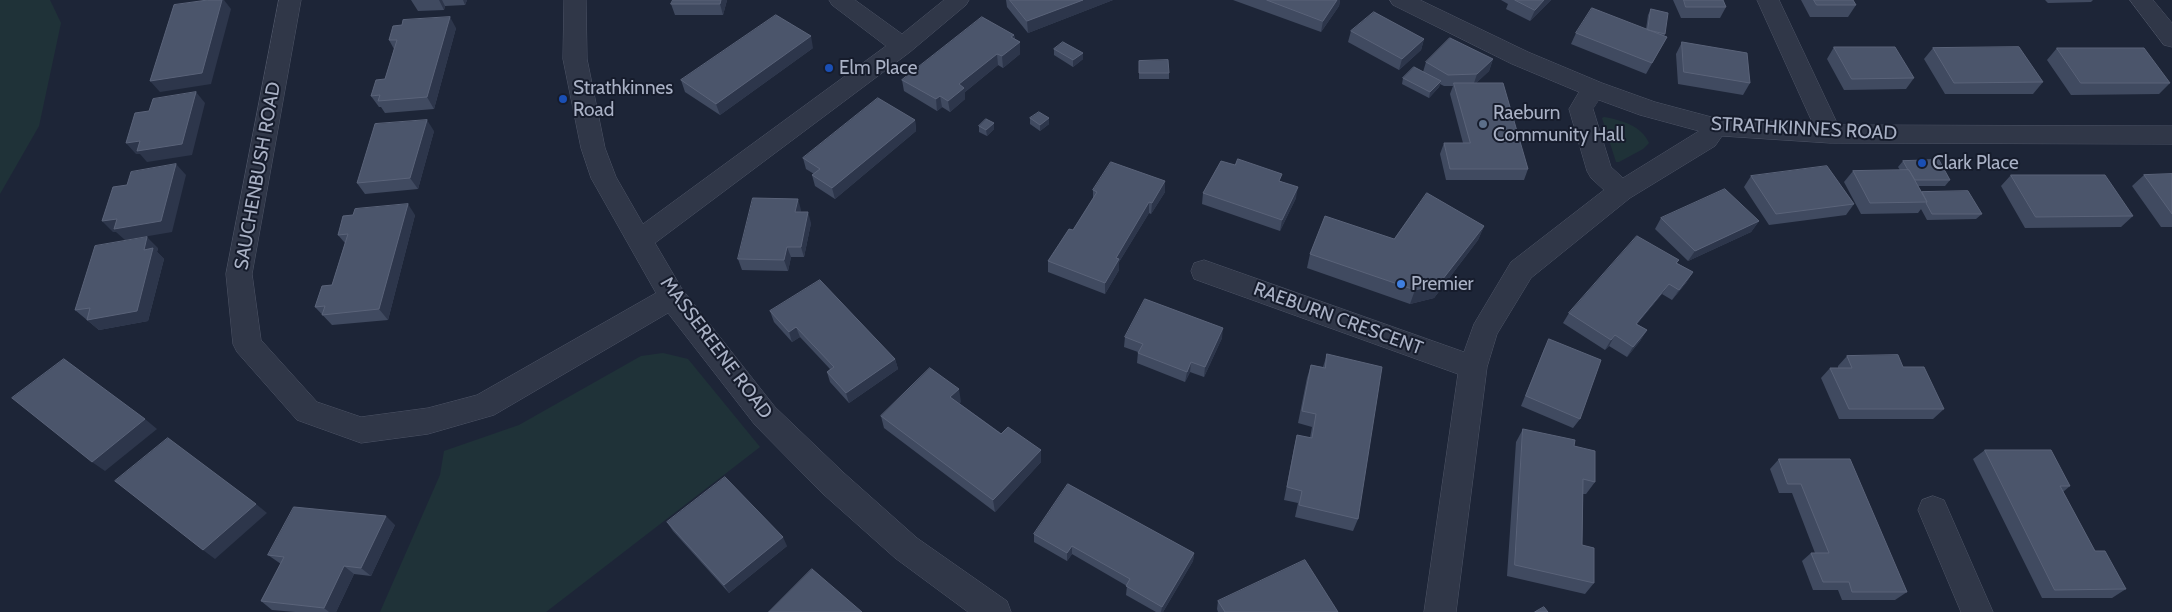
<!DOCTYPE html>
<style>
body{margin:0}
canvas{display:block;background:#1d2537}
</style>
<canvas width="2172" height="612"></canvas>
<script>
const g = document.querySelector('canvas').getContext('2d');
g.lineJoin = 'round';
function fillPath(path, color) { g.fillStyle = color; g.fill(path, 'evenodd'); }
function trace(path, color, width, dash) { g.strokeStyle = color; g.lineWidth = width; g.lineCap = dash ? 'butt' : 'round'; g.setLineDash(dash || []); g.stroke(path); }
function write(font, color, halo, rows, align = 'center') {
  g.font = font + ' Cabin,sans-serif'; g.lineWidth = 4; g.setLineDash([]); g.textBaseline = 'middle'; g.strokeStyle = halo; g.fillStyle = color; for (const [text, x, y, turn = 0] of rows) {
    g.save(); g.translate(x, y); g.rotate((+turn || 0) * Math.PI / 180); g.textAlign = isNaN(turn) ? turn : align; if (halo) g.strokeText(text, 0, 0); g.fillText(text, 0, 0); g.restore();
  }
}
fillPath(new Path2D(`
 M0,0H50L61,23L39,126L0,194Z
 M1604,117C1621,120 1642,126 1649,143L1643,149L1619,162H1616L1602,118Z
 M663,353L688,359L760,447L546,612H380L440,475L444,451L519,425L641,356Z`), '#1f3238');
const street = new Path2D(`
 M279,0H301L252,274L261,340L317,402L361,417L428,408L477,395L656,293L591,178L581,148L563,59L564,0H586L587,59L605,148L616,177L643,224L886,46L832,5L829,0H855L902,34L944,0H969L966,5L910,52L655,243L682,289L775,407L844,473L917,538L1007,601L1011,612H968L895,558L822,493L755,425L668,313L494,415L428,434L361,443L297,420L237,352L233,344L226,274Z
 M1390,0H1420L1528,52L1602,83L1655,102L1715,118L1813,124L1757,0H1779L1838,125L2172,126V144L1830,143L1722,136L1715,146L1630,198L1531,278L1497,334L1487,367L1456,612H1424L1458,374L1194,279L1191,271L1194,263L1204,260L1464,352L1474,324L1511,262L1604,190L1591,178L1587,171L1569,109L1579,92L1512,64L1393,5ZM1599,100L1640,115L1699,131L1623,178L1611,167L1593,109Z
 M2130,0H2153L2172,23V47L2164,45Z
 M1933,496L1944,500L1993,612H1961L1918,510L1922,500Z`);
trace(street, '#4d5466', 1);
fillPath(street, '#303748');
fillPath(new Path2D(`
 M411,0H467L465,5L445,6L444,10L418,11Z
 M727,0L723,15H675L671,4Z
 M1006,0H1113L1028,33L1007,7Z
 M1233,0H1340L1339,6L1321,32Z
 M1501,0H1551L1530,21L1506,9L1508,4Z
 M1673,0H1723L1726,7L1720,18H1681Z
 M1801,0H1853L1856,5L1848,17H1810Z
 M2045,0H2093L2091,2L2048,3Z
 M1651,9L1665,34L1664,36L1667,37L1646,74L1571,44L1576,33L1646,29L1648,15Z
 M456,28L434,109L385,113L381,107H379L371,96L385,79L394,49L389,40Z
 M1351,31L1424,39L1421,50L1399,70L1348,42Z
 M1014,35L1015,39L1020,42V54L1003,68L998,65L965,92V99L950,112L942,107L937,111L904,91L902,80Z
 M1682,42L1750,83L1743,95L1678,84L1676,54Z
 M1834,47L1914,78L1906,89L1844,90L1827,59Z
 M813,48L720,115L685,92L681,80Z
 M1933,48L2043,82L2033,94H1945L1924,59Z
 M2057,48L2170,83L2159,94L2071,95L2047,60Z
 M1054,49L1083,59L1073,67L1054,55Z
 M1493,59L1489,71L1476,83L1528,169L1524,180H1446L1440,154L1444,143H1463L1450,94L1453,86H1444L1440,84L1439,87L1429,98L1402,84L1403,78L1423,72L1426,62Z
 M1139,61L1169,73V79H1139Z
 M1030,118L1049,124L1040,131L1030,124Z
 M915,120L916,131L835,199L815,186L812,175L814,174L806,169L803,158Z
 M994,123V129L987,136L979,132V126Z
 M434,131L418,189L365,194L357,183Z
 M1903,161L1950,180L1945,186H1918L1922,192L1982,214L1976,219L1927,220L1921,209L1918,213L1861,214L1844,182L1853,171L1900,170L1898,167Z
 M2172,174V227H2161L2132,186L2144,175Z
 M2011,175L2133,216L2121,227L2025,228L2001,186Z
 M1751,176L1854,204L1846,215L1769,225L1744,187Z
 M1281,181L1296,198L1280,231L1202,204L1203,193Z
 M1093,190L1165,192L1151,214L1149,213L1119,262V270L1105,294L1048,272V261L1073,230L1093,199Z
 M801,210L800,212L811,223L804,257H791L788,271L742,270L738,259Z
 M415,215L388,320L332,325L315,307L332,285L345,243L338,235Z
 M1661,218L1759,221L1751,232L1688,261L1655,229Z
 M1484,226L1478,240L1434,298L1410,304L1307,268L1310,254L1394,239Z
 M158,248L157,252L164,259L148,321L99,330L75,310Z
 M1679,260L1677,263L1693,272L1686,283L1672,300L1662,294L1637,324L1647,330L1640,341L1627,357L1609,346L1605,350L1563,323L1569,313Z
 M770,311L895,359L898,369L849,403L830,382L827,372L830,369L800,337L792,342L774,322Z
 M1125,337L1222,338L1204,377L1190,372L1185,382L1137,363L1138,352L1124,347Z
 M1549,339L1580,419L1573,428L1521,406L1544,349Z
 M1327,354L1358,519L1353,531L1295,517L1298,503L1284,500L1294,448L1297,435L1310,438L1312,427L1298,423L1307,378L1311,365L1323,367Z
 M1847,356L1903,367L1944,409L1933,419H1839L1821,378L1830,368H1838V366Z
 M961,402L959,403L1041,462L995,512L884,428L881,416Z
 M1523,429L1574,446L1595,482L1586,494H1583L1582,545L1594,583L1585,594L1507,576L1516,442Z
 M1985,450L2070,486L2063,492L2095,551L2126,589L2112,598H2042L1973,459Z
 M1779,459L1907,592L1895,600H1842L1838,590H1813L1802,561L1811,553H1815L1792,493H1779L1770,469Z
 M667,522L787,546L729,593L673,531Z
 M395,525L371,576L354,574L336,612H295L272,610L261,601L281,564L268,555Z
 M1034,534L1194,553L1193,561L1163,612H1156L1126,595L1127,586L1072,554L1067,561L1034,542Z
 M1218,601L1338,612H1218L1217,609Z`), '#404a60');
fillPath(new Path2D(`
 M222,0H224L231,9L211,84L160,92L150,81Z
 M439,0H442L445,6L444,10Z
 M463,0H467L465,5Z
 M721,0H727L723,15L720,4Z
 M1083,0H1113L1028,33L1027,21Z
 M1337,0H1340L1339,6L1321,32L1323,21Z
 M1544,0H1551L1530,21L1535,10Z
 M450,17L456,28L434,109L427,97Z
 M1014,35L1015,46L1020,42V54L1003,68L1002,56L1011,37Z
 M811,36L813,48L720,115L716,104Z
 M1424,39L1421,50L1399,70L1402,59Z
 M1083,53V59L1073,67V60Z
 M997,54L998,65L965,92V99L950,112L948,101L959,84Z
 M1493,59L1489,71L1473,86L1477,74Z
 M1441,81L1439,87L1429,98L1430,92Z
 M196,92L205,103L192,155L147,162L140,154H136L126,143Z
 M940,96L942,107L937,111L936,99Z
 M1049,118V124L1040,131V125Z
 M427,120L434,131L418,189L410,178Z
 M915,120L916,131L835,199L832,188Z
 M994,123V129L987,136L986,130Z
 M176,164L186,175L172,232L125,240L116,232H113L102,221Z
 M1165,181V192L1151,214L1152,203Z
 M1298,187L1296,198L1280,231L1282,220Z
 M798,199L801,210L798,223L795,212Z
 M1149,202V213L1119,262V270L1105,294V283L1116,258Z
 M408,204L415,215L388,320L379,309Z
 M808,212L811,223L804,257L801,247Z
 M1759,221L1751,232L1688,261L1695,251Z
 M1484,226L1478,240L1434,298L1410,304L1415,290Z
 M147,237L158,248L157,252L164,259L148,321L99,330L87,320L144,250Z
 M787,247L791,257L788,271L784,260Z
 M1693,272L1686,283L1672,300L1679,290Z
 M1669,284L1662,294L1629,334L1636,324Z
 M796,327L800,337L792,342L789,332Z
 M1223,328L1222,338L1204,377L1205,367Z
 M1647,330L1640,341L1627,357L1633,347Z
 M1615,335L1609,346L1605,350L1611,340Z
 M895,359L898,369L849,403L846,393Z
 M1191,362L1190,372L1185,382L1187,372Z
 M959,389L961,402L952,410L950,397Z
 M145,419L157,429L105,471L92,462Z
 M1041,450V462L995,512L993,500Z
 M256,504L267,513L215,559L203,550Z
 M386,516L395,525L371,576L361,568Z
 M783,537L787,546L729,593L724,585Z
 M1072,546V554L1067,561V553Z
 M1194,553L1193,561L1163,612H1161L1162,607Z
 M344,566L354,574L336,612H329L324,608Z`), '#2d364b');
const building = new Path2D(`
 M208,0H222L202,73L150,81L174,5Z
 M673,0H721L720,4H671Z
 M1010,0H1083L1027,21Z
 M1267,0H1337L1323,21Z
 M1515,0H1544L1535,10Z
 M1684,0H1723L1726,7H1686Z
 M1814,0H1853L1856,5H1817Z
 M1592,8L1667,37L1652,63L1576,33Z
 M1651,9L1668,13L1665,34L1648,30Z
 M1374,12L1424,39L1402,59L1351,31Z
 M776,15L811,36L716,104L681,80Z
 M450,17L427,97L378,101L380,95L371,96L376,80L385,79L397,40H389L393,26L402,25L403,20Z
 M982,17L1014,35L1011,37L1020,42L1002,56L997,54L959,84L964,88L948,101L940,96L936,99L902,80Z
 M1450,38L1493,59L1477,74L1448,75L1426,62Z
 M1063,42L1083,53L1073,60L1054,49Z
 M1682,42L1747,53L1750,83L1684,72Z
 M1834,47H1895L1914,78L1852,79Z
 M2019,47L2043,82L1954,83L1933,48Z
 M2057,48H2144L2170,83H2081Z
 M1168,60L1169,73H1139V61Z
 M1414,67L1441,81L1430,92L1403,78Z
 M1454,83H1503L1528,169H1450L1444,143H1470Z
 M196,92L182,144L137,151L140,141L126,143L135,113L149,111L153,99Z
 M878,98L915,120L832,188L812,175L820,169L803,158Z
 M1039,112L1049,118L1040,125L1030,118Z
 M986,119L994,123L986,130L979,126Z
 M427,120L410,178L357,183L375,124Z
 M1238,159L1282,174L1279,181L1298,187L1282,220L1203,193L1221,161L1235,165Z
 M1939,160L1950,180H1915L1909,170H1908L1903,161Z
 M1111,162L1165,181L1152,203L1149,202L1116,258L1119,259L1105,283L1048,261L1069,229L1073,230L1097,192L1093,190Z
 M176,164L161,221L114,229L117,219L102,221L113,187L127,185L131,172Z
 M1827,166L1854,204L1776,214L1751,176Z
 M1909,170L1927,202L1870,203L1853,171Z
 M2172,174V214L2144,175Z
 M2011,175H2105L2133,216L2036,217Z
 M1725,189L1759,221L1695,251L1661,218Z
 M1968,191L1982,214H1932L1926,203L1927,202L1922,192Z
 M1427,193L1484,226L1439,284L1415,290L1310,254L1325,216L1394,239Z
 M753,198L798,199L795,212H808L801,247H787L784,260L738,259Z
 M408,204L379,309L322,315L325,306L315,307L322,286L332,285L348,234L338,235L343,216L353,215L355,209Z
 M1637,236L1679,260L1676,263L1693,272L1679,290L1669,284L1636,324L1647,330L1633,347L1615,335L1611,340L1569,313Z
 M147,237L144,250L153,248L137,311L87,320L90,308L75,310L95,246Z
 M820,280L895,359L846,393L827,372L834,367L796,327L789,332L770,311Z
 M1145,299L1223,328L1205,367L1191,362L1187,372L1138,353L1143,344L1125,337Z
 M1549,339L1601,360L1580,419L1526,396Z
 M1327,354L1382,367L1358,519L1299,505L1302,491L1287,487L1297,435L1312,438L1316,414L1302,411L1311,365L1325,368Z
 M1898,355L1903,367H1924L1944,409H1849L1830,368H1852L1847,356Z
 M64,359L145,419L92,462L12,398Z
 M930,368L959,389L950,397L1001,434L1008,427L1041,450L993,500L881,416Z
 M1523,429L1575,440L1574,446L1595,451V482L1583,479L1582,545L1594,548V583L1515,565Z
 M168,438L256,504L203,550L115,481Z
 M1985,450H2051L2070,486H2060L2095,551H2105L2126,589L2055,590Z
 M1779,459H1850L1907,592H1852L1849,582H1823L1811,553H1829L1801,484H1788Z
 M725,477L783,537L724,585L667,522Z
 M1068,484L1194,553L1162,607L1126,586L1130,579L1072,546L1067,553L1034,534Z
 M294,507L386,516L361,568L344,566L324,608L261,601L284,557L268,555Z
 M1305,560L1338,612H1225L1218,601Z
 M812,569L862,612H769Z
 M1544,607L1548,612H1535Z`);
fillPath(building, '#4b556b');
trace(building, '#5a6379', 1);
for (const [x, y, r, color] of [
 [829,68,5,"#1a4fb4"],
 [563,99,5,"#1a4fb4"],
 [1483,124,5,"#5c6f8a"],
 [1922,163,5,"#1a4fb4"],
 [1401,284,5,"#3f7fe0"]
]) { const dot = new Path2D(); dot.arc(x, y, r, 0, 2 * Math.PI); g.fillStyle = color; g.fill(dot); trace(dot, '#161c2c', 2); }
write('19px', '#a9b1c5', '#161c2c', [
 ["Elm Place",839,68],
 ["Strathkinnes",573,88],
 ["Road",573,110],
 ["Raeburn",1493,113],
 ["Community Hall",1493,135],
 ["Clark Place",1932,163],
 ["Premier",1411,284]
], 'left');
write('19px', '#a9b1c5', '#161c2c', [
 ["STRATHKINNES ROAD",1804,129,3],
 ["SAUCHENBUSH ROAD",258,176,-80],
 ["RAEBURN CRESCENT",1338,319,20],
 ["MASSEREENE ROAD",716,348,53]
]);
</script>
